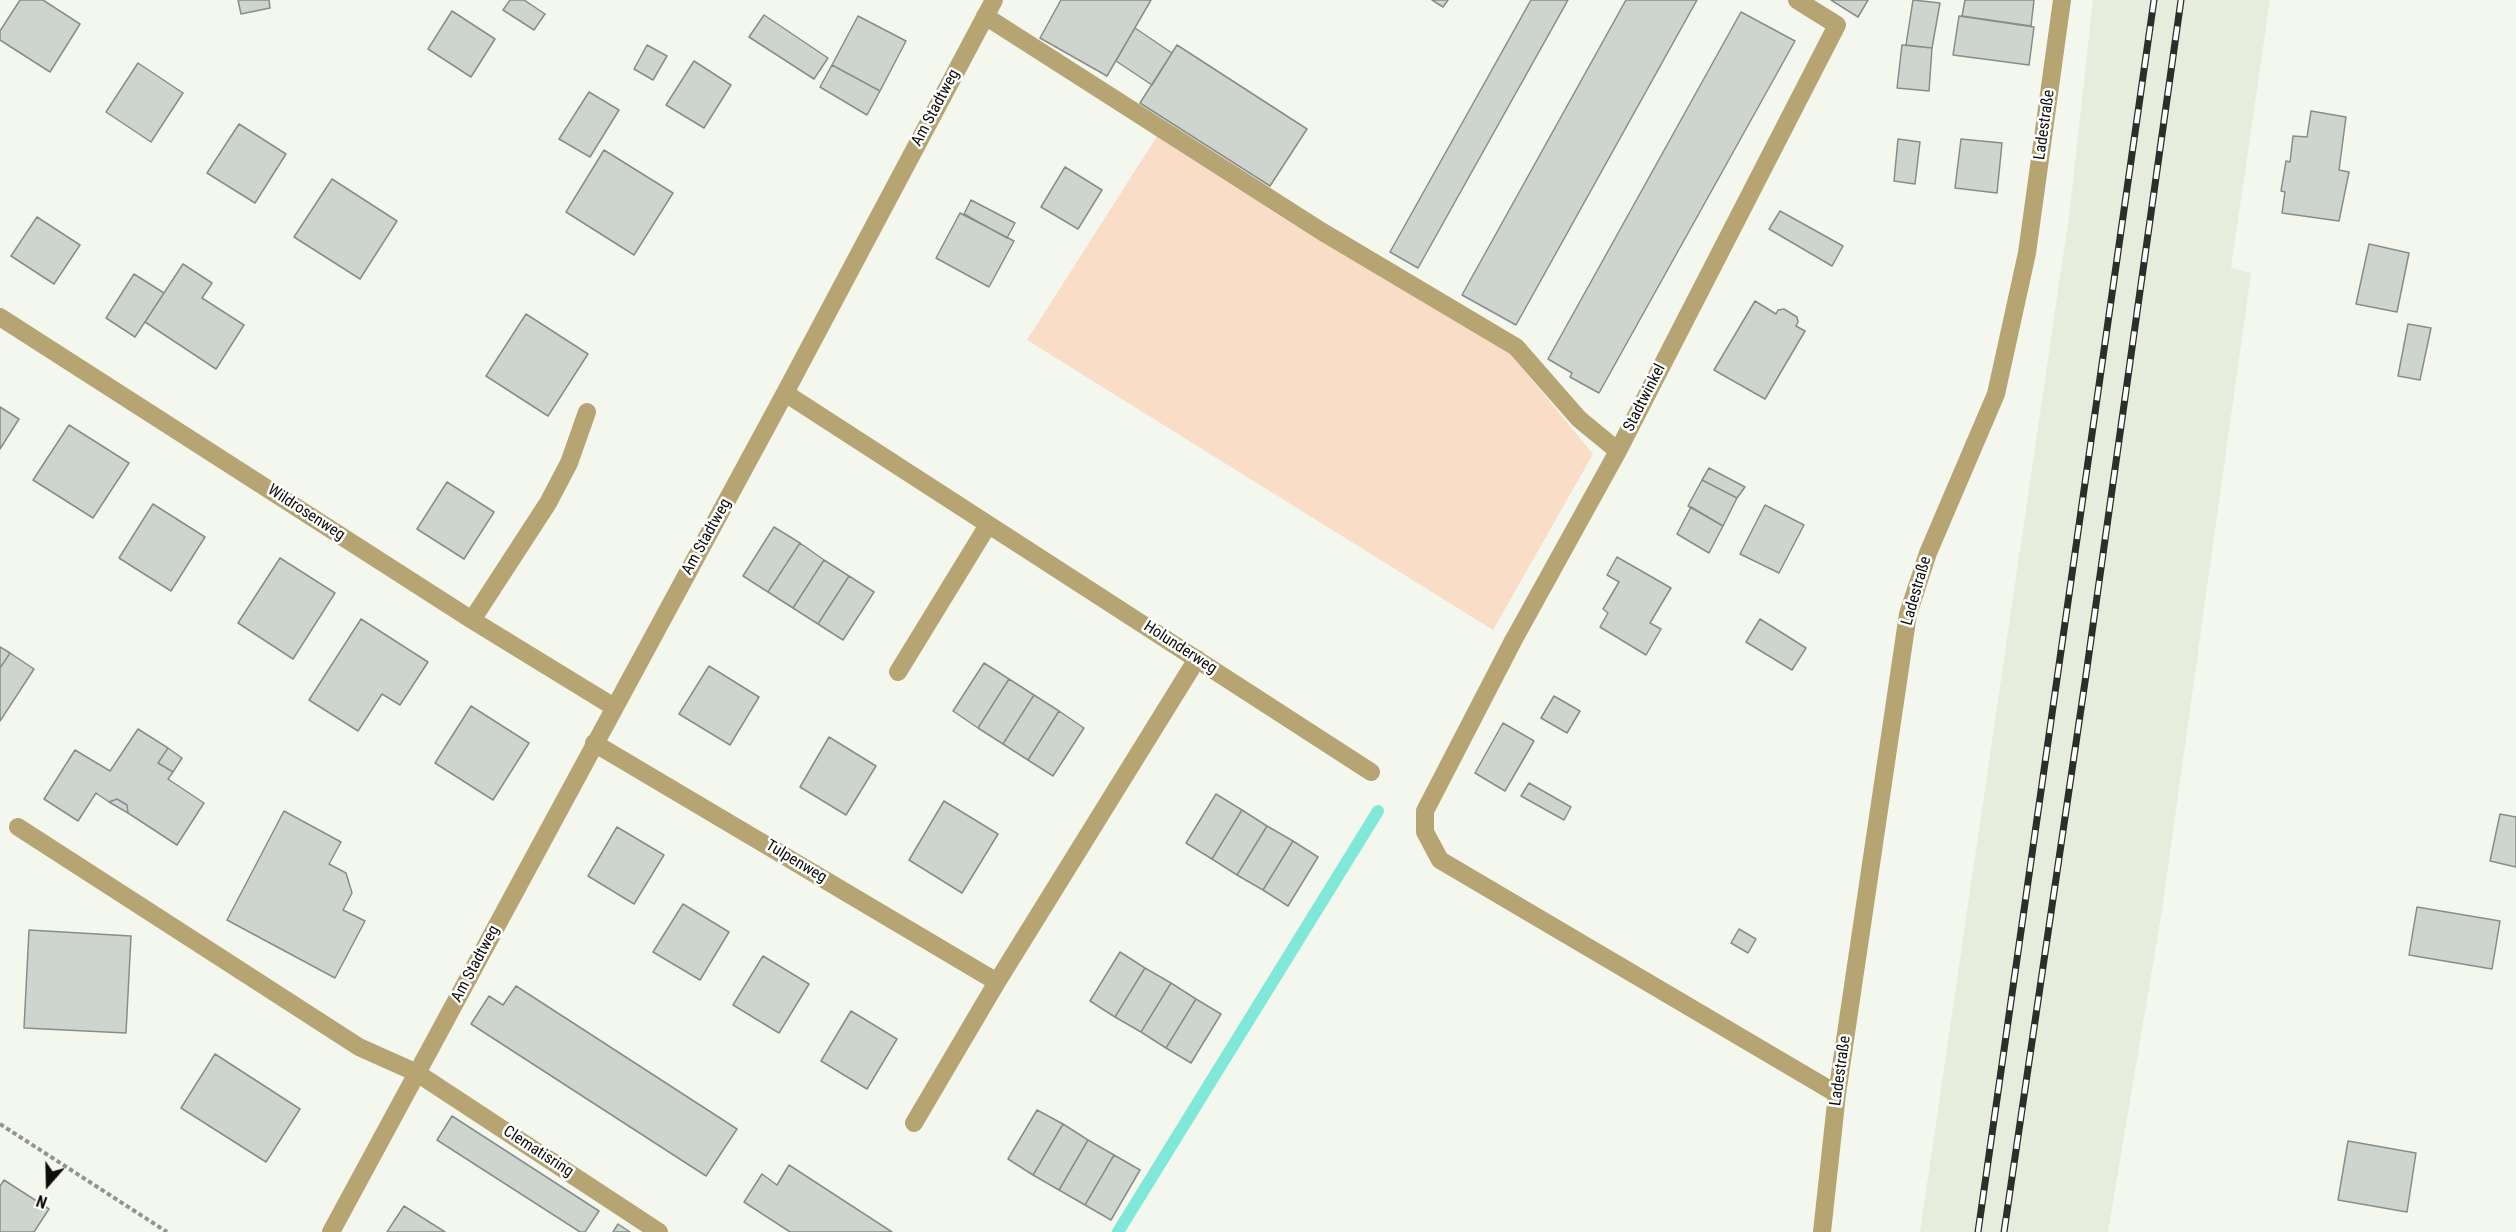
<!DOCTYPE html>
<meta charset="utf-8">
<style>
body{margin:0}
#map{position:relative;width:2516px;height:1232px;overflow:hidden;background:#f4f7ee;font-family:"Roboto Condensed",sans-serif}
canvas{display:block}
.north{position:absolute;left:18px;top:1154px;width:60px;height:60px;-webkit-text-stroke:4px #fff;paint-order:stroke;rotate:200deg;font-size:16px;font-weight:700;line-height:24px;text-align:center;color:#0d0e0b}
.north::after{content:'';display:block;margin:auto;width:21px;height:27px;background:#0d0e0b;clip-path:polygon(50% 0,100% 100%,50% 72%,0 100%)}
</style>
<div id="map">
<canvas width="2516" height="1232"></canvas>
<div class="north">N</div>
</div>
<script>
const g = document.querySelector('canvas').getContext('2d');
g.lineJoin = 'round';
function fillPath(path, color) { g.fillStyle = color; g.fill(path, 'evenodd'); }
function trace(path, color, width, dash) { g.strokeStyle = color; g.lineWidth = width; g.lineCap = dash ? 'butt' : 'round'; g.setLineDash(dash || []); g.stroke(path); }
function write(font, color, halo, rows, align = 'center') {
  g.font = font + ' "Roboto Condensed",sans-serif'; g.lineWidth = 5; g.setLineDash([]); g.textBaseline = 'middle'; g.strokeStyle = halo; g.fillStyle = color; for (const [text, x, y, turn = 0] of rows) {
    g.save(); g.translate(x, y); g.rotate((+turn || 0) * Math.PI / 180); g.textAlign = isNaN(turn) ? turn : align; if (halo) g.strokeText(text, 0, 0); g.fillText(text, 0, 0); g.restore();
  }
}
fillPath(new Path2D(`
 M2093,0H2270L2231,268L2251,273L2162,910L2108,1232H1920L2070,209Z`), '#e7eddd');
fillPath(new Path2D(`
 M1161,130L1506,348L1593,454L1493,630L1027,340Z`), '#f9ddc6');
trace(new Path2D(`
 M1118,1232L1378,811`), '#80e8d8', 12);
const building = new Path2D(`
 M20,0H43L80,24L50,72L0,40V31Z
 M238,0H269L270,8L241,14Z
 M510,0H524L545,14L534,30L503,10Z
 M1061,0H1151L1107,76L1040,38Z
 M1432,0H1448L1443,7Z
 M1531,0H1568L1418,268L1390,252Z
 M1626,0H1697L1516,325L1462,295Z
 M1831,0H1868L1858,17Z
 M1913,0L1940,3L1932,48L1906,45Z
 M1965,0H2034L2031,26L1962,16Z
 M452,11L495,39L471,77L428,49Z
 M1741,12L1795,41L1599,393L1570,377L1572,373L1548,359Z
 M764,15L828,58L814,79L749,37Z
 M858,16L906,41L880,91L832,65Z
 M1959,16L2034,27L2029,65L1953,55Z
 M1135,28L1172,53L1152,85L1116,61Z
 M647,45L667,56L653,80L634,69Z
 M1177,45L1307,129L1270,186L1140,103Z
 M1902,45L1932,48L1929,91L1897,88Z
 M694,61L731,85L704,128L666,105Z
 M138,63L183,93L151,142L106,112Z
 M832,65L880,91L867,115L820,87Z
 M589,92L619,110L590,157L559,139Z
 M2311,111L2346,117L2339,170L2349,172L2339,221L2282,213L2285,192L2281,191L2286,161L2290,162L2293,136L2307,137Z
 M239,124L286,154L255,203L207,173Z
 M1898,139L1920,142L1915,184L1894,181Z
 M1961,139L2002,143L1997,193L1955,188Z
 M604,150L673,193L634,255L566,212Z
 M1065,167L1102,190L1078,229L1041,207Z
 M332,179L397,221L360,279L294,237Z
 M971,200L1015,223L1007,238L964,214Z
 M1780,211L1843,246L1832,266L1769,229Z
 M960,213L1014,241L989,287L936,258Z
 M37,217L80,245L54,284L11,256Z
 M2369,244L2409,253L2397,312L2356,304Z
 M183,264L212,283L202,298L244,325L216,369L145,322Z
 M134,274L164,293L135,337L106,318Z
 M1755,301L1776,314L1778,310L1784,309L1797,317L1798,322L1796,326L1805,331L1765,399L1714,370Z
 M526,314L588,354L548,416L486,376Z
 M2408,324L2431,328L2420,380L2398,376Z
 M0,407L19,419L0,449Z
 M69,425L129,463L93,518L33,480Z
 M1709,468L1745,487L1737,498L1702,480Z
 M1702,480L1737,498L1723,526L1688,506Z
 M447,482L494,512L464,559L417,529Z
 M153,504L205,537L171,591L119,558Z
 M1765,505L1804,525L1779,573L1740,554Z
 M1691,507L1723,526L1709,553L1677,534Z
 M774,527L800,543L768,592L743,576Z
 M800,543L824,560L793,608L768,592Z
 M1617,557L1671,588L1650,623L1661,629L1646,655L1600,627L1608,613L1603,609L1619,582L1607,575Z
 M280,558L335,593L293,659L238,623Z
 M824,560L849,576L818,624L793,608Z
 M849,576L874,592L843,640L818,624Z
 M361,619L428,662L400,705L382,694L358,731L309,700Z
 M1760,619L1806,648L1792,670L1746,642Z
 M0,647L10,653L0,668Z
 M10,653L34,669L0,721V668Z
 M984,663L1009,679L978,728L953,711Z
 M709,666L759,697L730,745L679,714Z
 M1009,679L1034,695L1003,744L978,728Z
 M1034,695L1059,711L1028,760L1003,744Z
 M1554,696L1580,711L1567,733L1541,718Z
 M471,706L529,743L493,800L435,763Z
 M1059,711L1084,728L1053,776L1028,760Z
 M1503,723L1534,741L1505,791L1475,773Z
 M138,729L168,748L158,763L173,772L168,779L204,803L177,845L128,813L127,805L117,799L109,802L96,793L78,821L44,799L75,750L110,771Z
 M829,737L876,766L846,815L800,787Z
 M168,748L182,758L173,772L158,763Z
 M1529,783L1571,807L1564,820L1521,796Z
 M1216,794L1242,810L1212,859L1186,843Z
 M117,799L127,805L128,813L109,802Z
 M944,801L998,834L962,893L909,860Z
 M1242,810L1267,826L1237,875L1212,859Z
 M284,811L341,842L329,864L346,873L352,893L343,910L365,921L335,978L227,920Z
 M2500,814L2516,817V867L2490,861Z
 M1267,826L1293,841L1263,890L1237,875Z
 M617,827L664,855L634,904L588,876Z
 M1293,841L1318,857L1288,906L1263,890Z
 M683,904L729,932L700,980L653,952Z
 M2417,907L2500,921L2492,969L2409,955Z
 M1739,929L1756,939L1748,953L1731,943Z
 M29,930L131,936L126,1033L24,1028Z
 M1120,952L1145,968L1115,1017L1090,1001Z
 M763,956L809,984L779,1033L733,1005Z
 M1145,968L1171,983L1141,1032L1115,1017Z
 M1171,983L1196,999L1166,1048L1141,1032Z
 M516,986L737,1129L706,1176L471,1024L489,996L503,1005Z
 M1196,999L1221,1014L1191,1063L1166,1048Z
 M851,1011L897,1039L867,1089L821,1061Z
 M215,1054L300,1109L266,1162L181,1108Z
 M1037,1110L1063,1124L1033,1175L1008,1159Z
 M452,1116L599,1211L585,1232H580L437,1140Z
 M1063,1124L1088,1140L1059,1190L1033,1175Z
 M1088,1140L1114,1155L1085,1205L1059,1190Z
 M2348,1141L2416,1153L2407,1212L2338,1200Z
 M1114,1155L1140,1170L1111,1220L1085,1205Z
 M789,1165L892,1232H790L744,1202L762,1174L777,1185Z
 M4,1180L49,1209L34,1232H0V1186Z
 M404,1206L445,1232H387Z
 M618,1224L630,1232H613Z`);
fillPath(building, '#ced5cf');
trace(building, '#878e89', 1.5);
trace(new Path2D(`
 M0,1124L167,1232`), '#92948e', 4, [4.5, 3]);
trace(new Path2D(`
 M1797,0L1837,25L1618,451L1513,641L1425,811V832L1440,860L1837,1094
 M985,16L1321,231L1516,347L1579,419L1618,451
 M0,317L472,620L614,707
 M785,393L1371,772
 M472,620L548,503L569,463L587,412
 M898,672L988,525
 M594,743L997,982L1197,659
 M18,827L359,1047L417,1073L659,1232
 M914,1123L997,982
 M331,1232L785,393L994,0
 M1822,1232L1837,1094L1908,614L1928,553L1996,394L2027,253L2062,0`), '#b6a572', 18);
const rail = new Path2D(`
 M1978,1232L2154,0
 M2004,1232L2086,675L2181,0`);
trace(rail, '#2d2e2a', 7);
trace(rail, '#fff', 4.5, [14]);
write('16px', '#0d0e0b', '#fff', [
 ["Am Stadtweg",936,108,-62],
 ["Ladestraße",2045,125,-82],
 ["Stadtwinkel",1645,398,-63],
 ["Wildrosenweg",306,513,33],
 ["Am Stadtweg",707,537,-61],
 ["Ladestraße",1917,591,-74],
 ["Holunderweg",1180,648,33],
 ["Tulpenweg",796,862,31],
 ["Am Stadtweg",476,964,-62],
 ["Ladestraße",1841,1071,-82],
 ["Clematisring",538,1152,33]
]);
</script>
